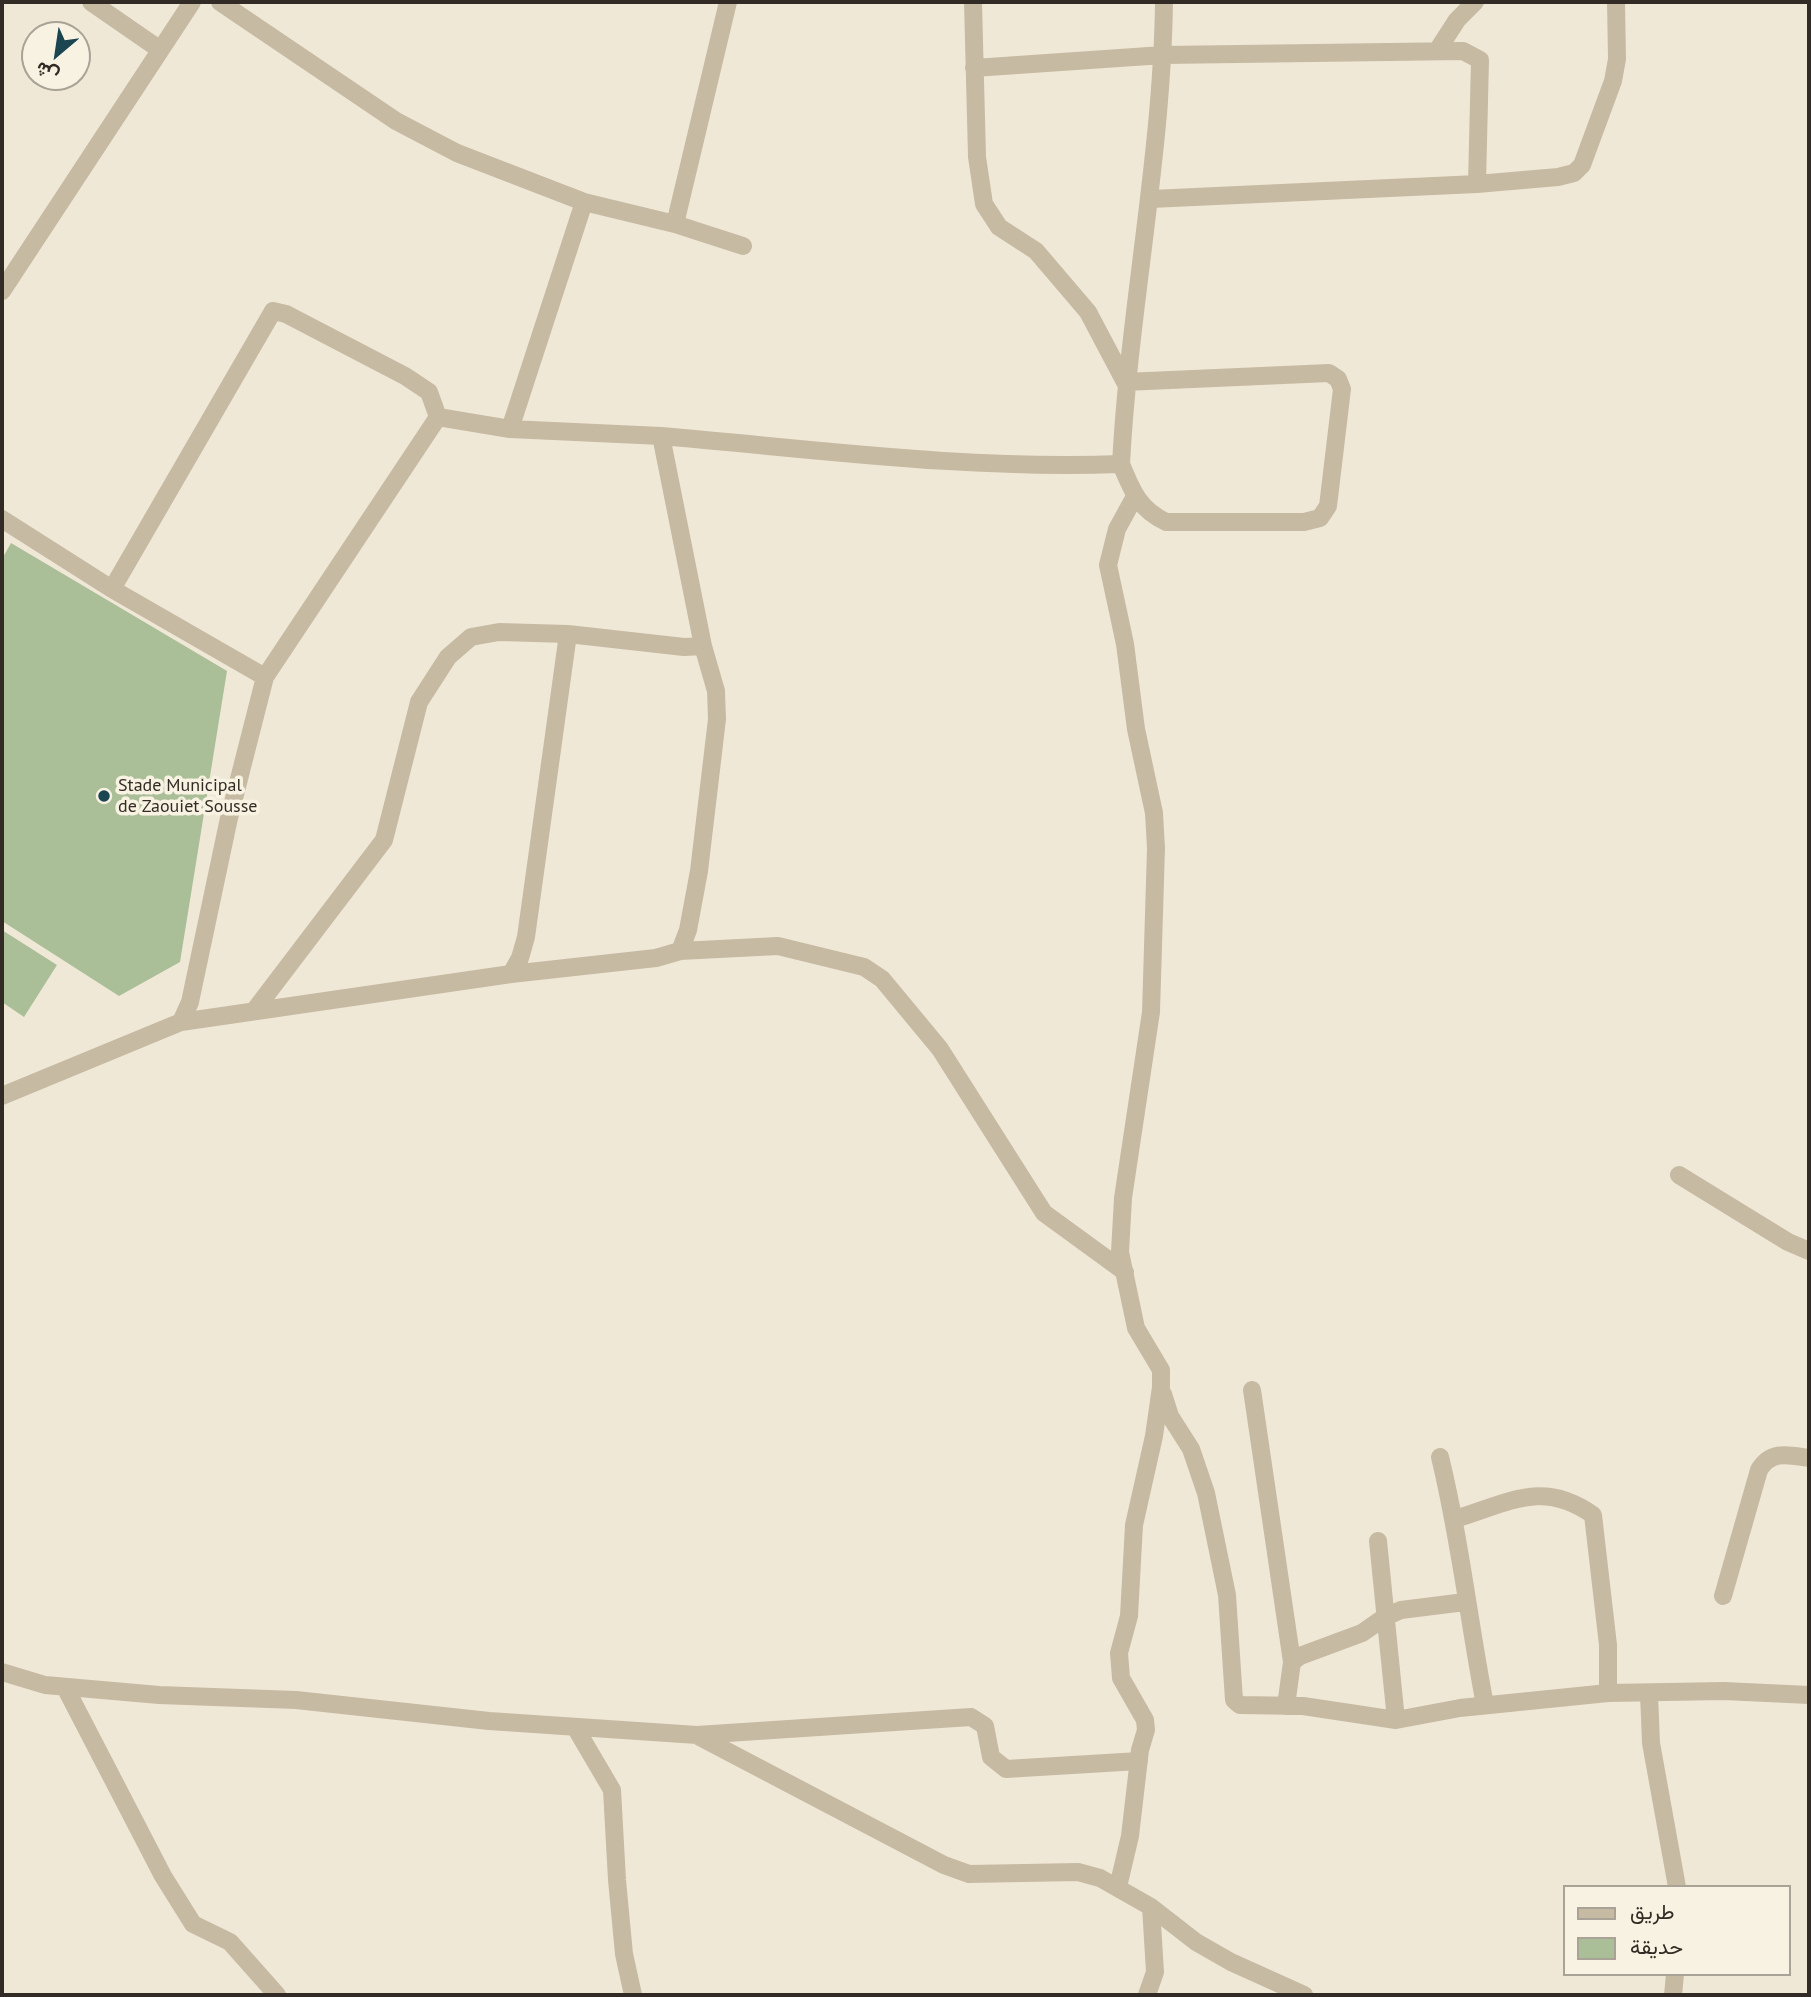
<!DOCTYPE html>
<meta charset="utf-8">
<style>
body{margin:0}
#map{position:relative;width:1811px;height:1997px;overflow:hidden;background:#f0e8d7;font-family:"PT Sans",Vazirmatn,sans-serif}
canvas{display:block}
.frame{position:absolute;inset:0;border:4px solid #322b25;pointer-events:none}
.legend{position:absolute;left:1563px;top:1885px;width:228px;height:91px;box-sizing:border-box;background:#f8f2e2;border:2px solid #a9a296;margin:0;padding:9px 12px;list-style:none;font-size:21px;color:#322b25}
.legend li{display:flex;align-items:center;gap:14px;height:35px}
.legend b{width:35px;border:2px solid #a9a296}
.north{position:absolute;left:21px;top:21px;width:70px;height:70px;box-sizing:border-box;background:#f8f2e2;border:2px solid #a9a296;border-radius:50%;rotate:209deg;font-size:19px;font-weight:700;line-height:28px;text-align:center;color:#322b25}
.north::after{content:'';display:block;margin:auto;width:24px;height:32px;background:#1c4552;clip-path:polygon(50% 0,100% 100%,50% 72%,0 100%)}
</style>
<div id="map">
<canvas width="1811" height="1997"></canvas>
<div class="frame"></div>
<ul class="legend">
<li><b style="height:9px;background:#c7baa3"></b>طريق</li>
<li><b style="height:19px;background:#aabe98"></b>حديقة</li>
</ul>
<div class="north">ش</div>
</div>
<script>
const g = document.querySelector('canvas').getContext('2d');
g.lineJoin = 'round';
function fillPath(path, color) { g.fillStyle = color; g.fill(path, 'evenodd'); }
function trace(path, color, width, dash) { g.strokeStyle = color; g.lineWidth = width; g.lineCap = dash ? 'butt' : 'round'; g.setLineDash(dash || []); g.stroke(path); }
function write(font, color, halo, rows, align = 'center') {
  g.font = font + ' "PT Sans",sans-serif'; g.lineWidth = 7; g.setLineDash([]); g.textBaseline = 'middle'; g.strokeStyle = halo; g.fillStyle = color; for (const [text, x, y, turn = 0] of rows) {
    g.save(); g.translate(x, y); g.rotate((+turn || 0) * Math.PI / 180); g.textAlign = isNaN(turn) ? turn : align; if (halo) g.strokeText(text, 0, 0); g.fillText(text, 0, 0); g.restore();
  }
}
fillPath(new Path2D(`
 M11,543L227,671L180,962L119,996L2,921V559Z
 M2,930L57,965L24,1017L2,1002Z`), '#aabe98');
trace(new Path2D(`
 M91,2L159,49
 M220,2L396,121L457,153L584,202L675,224L743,246
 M973,2L977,157L984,204L999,227L1036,251L1088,312L1125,382L1329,373L1338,379L1342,389L1328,506L1320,518L1304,522H1166C1139,509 1132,491 1121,464
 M1437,51L1457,20L1475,2
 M974,68L1163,55L1463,51L1480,60L1477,184L1151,199
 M1477,184L1558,177L1574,173L1582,165L1613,81L1617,59L1616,2
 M675,224L728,2
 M510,429L584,202
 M661,436C814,449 968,470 1121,464C1129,310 1162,157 1164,2
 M2,519L112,589L265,677L438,417L510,429L661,436L703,646L716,691L717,719L699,871L688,930L680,951L656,958L511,974
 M112,589L273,311L286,314L405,376L429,392L438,417
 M680,951L778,946L864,967L882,979L940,1049L1044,1213L1125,1272
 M254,1011L384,840L419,702L448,657L471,637L499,632L568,634L684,647L703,646
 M181,1022L511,974L520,958L526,937L568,634
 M2,1096L181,1022L190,1002L229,818L265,677
 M1679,1175L1788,1242L1809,1251
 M1252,1390L1292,1662
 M1163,1394L1170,1416L1191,1449L1206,1493L1227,1595L1234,1700L1240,1705L1303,1706L1396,1720L1460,1708L1608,1693L1724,1691L1809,1695
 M1440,1457C1460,1539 1469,1622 1485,1705
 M1455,1519C1509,1503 1542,1479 1593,1515L1608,1645V1693
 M1378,1541L1396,1720
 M1723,1596L1759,1470C1771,1450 1788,1455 1809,1458
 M2,1672L45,1685L159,1695L296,1700L489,1721L697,1735L971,1717L985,1726L991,1757L1006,1769L1139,1761
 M65,1687L163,1876L193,1924L230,1942L277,1995
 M1649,1694L1651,1743L1677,1887
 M1286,1706L1292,1662L1300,1656L1362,1633L1385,1617L1401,1610L1465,1602
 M575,1727L612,1790L617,1880L624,1954L633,1995
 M700,1737L944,1865L969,1874L1078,1872L1100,1878L1151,1907L1196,1942L1231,1962L1304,1995
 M1118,1887L1130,1836L1140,1750L1146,1730L1145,1720L1121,1678L1119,1653L1129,1616L1134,1525L1154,1436L1161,1387V1370L1136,1328L1120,1252L1123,1198L1151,1012L1156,848L1154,813L1136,729L1125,644L1108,565L1117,529L1134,498
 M1147,1995L1155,1972L1151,1907
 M1673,1995L1675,1974`), '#c7baa3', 18);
trace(new Path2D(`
 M2,291L192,2`), '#c7baa3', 18);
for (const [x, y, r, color] of [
 [104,796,7,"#1c4552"]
]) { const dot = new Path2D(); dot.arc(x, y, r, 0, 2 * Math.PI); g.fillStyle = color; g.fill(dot); trace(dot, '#f8f2e2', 2.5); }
write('18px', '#322b25', '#f8f2e2', [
 ["Stade Municipal",118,786],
 ["de Zaouiet Sousse",118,807]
], 'left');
</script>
